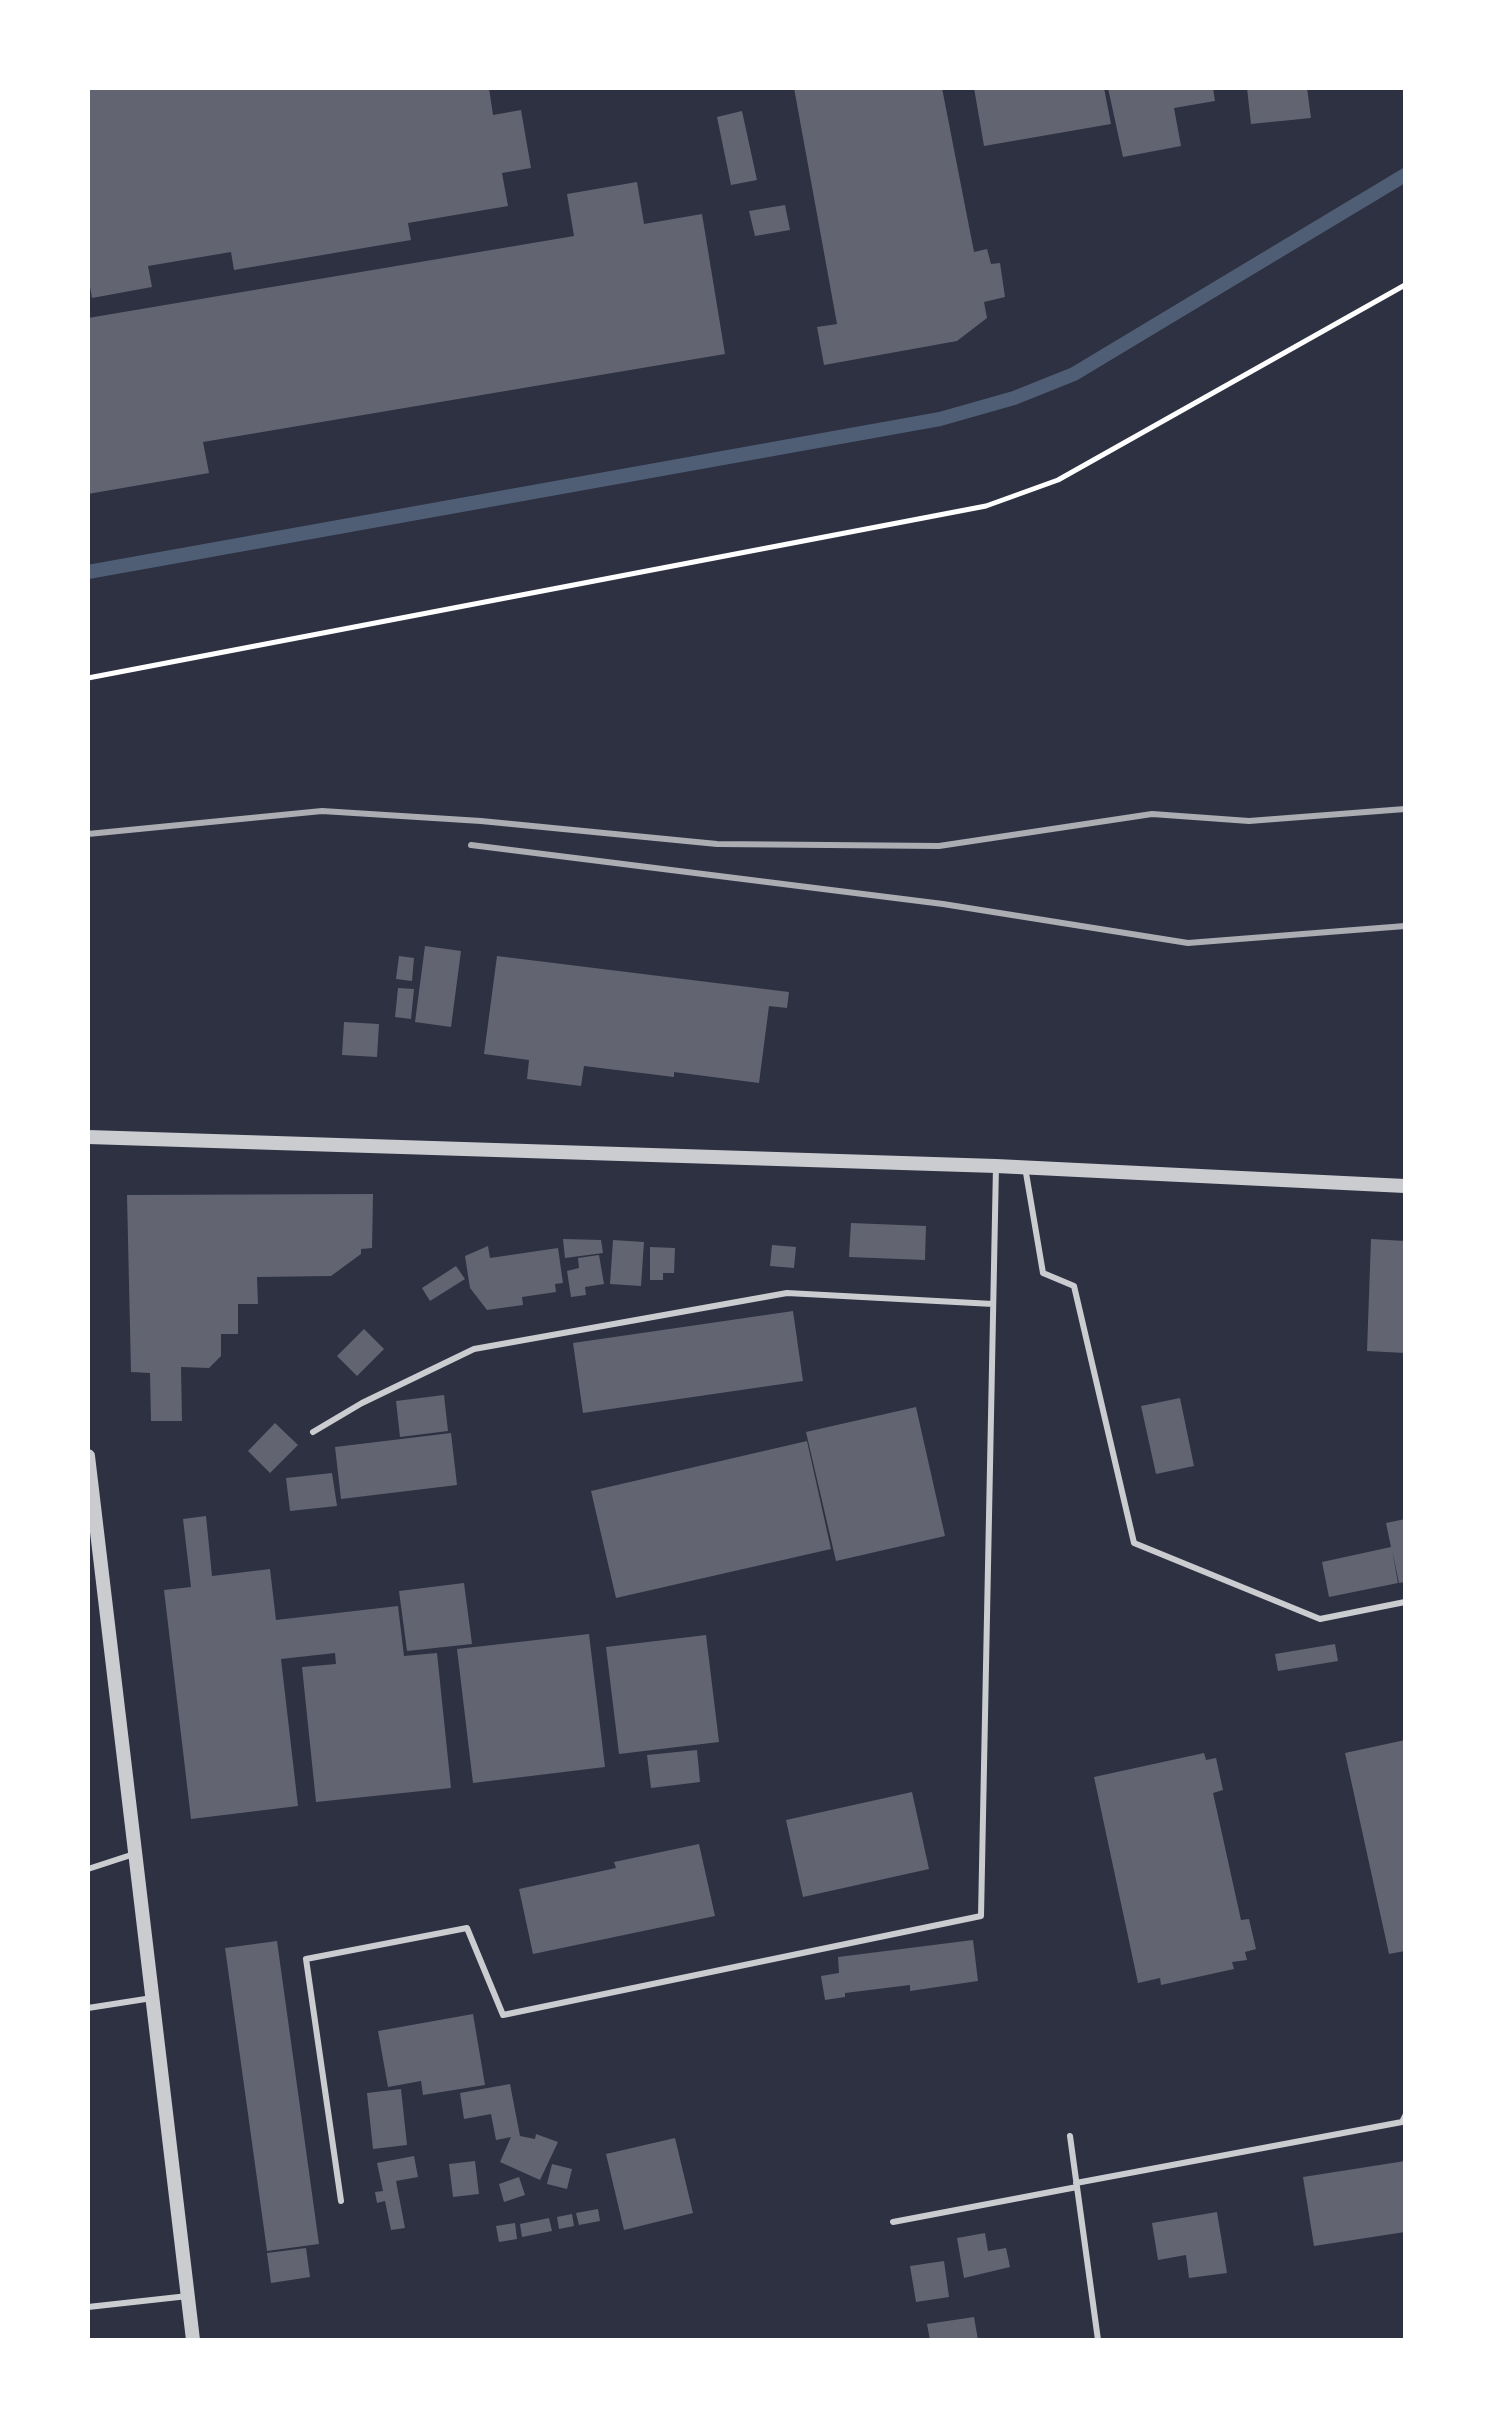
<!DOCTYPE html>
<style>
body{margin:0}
#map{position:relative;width:1493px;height:2428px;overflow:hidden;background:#2d3142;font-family:"Fira Sans Condensed",sans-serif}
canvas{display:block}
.frame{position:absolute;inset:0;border:90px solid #fff;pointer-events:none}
</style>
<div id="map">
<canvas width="1493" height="2428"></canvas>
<div class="frame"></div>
</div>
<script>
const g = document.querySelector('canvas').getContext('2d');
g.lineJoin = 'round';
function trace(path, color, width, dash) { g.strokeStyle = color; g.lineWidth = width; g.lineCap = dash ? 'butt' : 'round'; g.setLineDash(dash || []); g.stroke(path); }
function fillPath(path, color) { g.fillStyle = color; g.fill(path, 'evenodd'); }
trace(new Path2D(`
 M88,572L940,419L1014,398L1074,374L1405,175`), '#4f5d75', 14);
fillPath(new Path2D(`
 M88,88H489L493,115L521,110L531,168L502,173L508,206L408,223L411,240L234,270L231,252L148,266L152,287L92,298L88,276Z
 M794,88H942L974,252L987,249L991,264L1000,263L1005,297L984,302L987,318L957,341L824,365L817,327L837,324Z
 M974,88H1104L1111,124L984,146Z
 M1108,88H1213L1215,101L1174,108L1181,146L1123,157Z
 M1247,88H1307L1311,118L1251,124Z
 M742,111L757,180L731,185L717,117Z
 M637,182L644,224L702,214L725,354L203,442L209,473L88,494V318L574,236L567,194Z
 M785,205L790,230L755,236L749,211Z
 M425,946L461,951L451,1027L415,1022Z
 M399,956L414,958L412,981L396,979Z
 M497,956L789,992L787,1008L769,1006L759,1083L674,1072V1077L584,1066L581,1086L527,1079L529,1060L484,1054Z
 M398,988L414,989L411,1019L395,1017Z
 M344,1022L379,1024L377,1057L342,1055Z
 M373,1194L372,1248L361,1249V1254L331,1276L257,1277L258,1304H238V1334H221V1356L209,1368L181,1367L182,1421H151L150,1373L131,1372L127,1195Z
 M851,1223L926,1226L925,1260L849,1257Z
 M563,1239L601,1240L603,1253L565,1258Z
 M1371,1239L1405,1241V1353L1367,1351Z
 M613,1240L644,1242L641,1286L610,1284Z
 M772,1245L796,1247L794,1268L770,1266Z
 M488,1246L490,1258L558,1248L563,1283L555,1284L556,1292L522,1297L523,1305L487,1310L470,1288L465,1256Z
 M650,1247L675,1248L674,1273H663V1280H650Z
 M599,1255L604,1284L585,1287L586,1295L571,1297L567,1271L579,1268L578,1258Z
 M456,1266L465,1279L430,1301L422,1288Z
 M793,1311L803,1381L583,1413L573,1343Z
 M364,1329L384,1349L357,1376L337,1356Z
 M444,1395L448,1431L400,1437L396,1401Z
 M1180,1398L1194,1466L1156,1474L1141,1406Z
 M916,1407L945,1536L836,1561L806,1432Z
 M275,1423L298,1445L270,1473L248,1451Z
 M451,1433L457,1485L341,1499L335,1447Z
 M807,1441L831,1549L616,1598L591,1491Z
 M332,1473L337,1506L290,1511L286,1478Z
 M206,1516L212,1576L270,1569L276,1620L398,1606L404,1656L437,1653L451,1788L316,1802L302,1667L336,1664L335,1653L281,1659L298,1806L191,1819L164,1590L191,1587L183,1519Z
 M1405,1519V1582L1399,1583L1392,1550L1398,1583L1329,1597L1322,1562L1391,1547L1386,1523Z
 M464,1583L472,1644L407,1651L399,1591Z
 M589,1634L605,1767L473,1783L457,1649Z
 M706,1635L719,1742L619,1754L606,1647Z
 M1335,1644L1338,1661L1278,1671L1275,1654Z
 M1405,1740V1951L1389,1954L1345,1753Z
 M697,1750L700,1782L651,1788L647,1755Z
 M1204,1753L1206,1760L1216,1758L1223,1790L1213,1793L1241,1920L1249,1919L1256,1949L1245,1952L1247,1960L1232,1962L1234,1969L1161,1985L1160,1978L1138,1983L1094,1777Z
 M912,1792L929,1869L803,1897L786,1820Z
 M699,1844L715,1916L533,1954L519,1889L616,1868L614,1862Z
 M973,1940L978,1981L910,1991V1985L845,1993V1997L825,2000L821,1976L839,1973L838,1957Z
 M277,1941L319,2244L267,2251L225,1948Z
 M473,2014L485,2085L423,2095L421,2081L388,2087L378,2031Z
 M510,2084L520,2136L535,2139L536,2134L558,2142L540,2180L500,2162L511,2137L496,2140L491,2114L464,2119L460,2093Z
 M401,2089L407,2145L373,2149L367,2093Z
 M675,2138L693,2213L624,2230L606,2154Z
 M414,2156L418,2177L396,2181L405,2228L391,2230L385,2201L377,2203L375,2192L383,2191L377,2163Z
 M475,2161L479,2194L453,2197L449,2164Z
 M1405,2161V2232L1314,2246L1303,2177Z
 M552,2164L572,2169L567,2189L547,2184Z
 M519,2177L525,2195L504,2202L499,2184Z
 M598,2209L600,2221L579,2225L576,2213Z
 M1217,2212L1227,2273L1189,2278L1186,2255L1158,2260L1152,2223Z
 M572,2214L574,2226L559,2229L557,2217Z
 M549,2218L552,2231L522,2237L520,2224Z
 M515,2223L517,2239L499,2242L496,2226Z
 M985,2233L988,2251L1006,2248L1010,2267L964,2278L957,2238Z
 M306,2248L310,2277L271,2283L267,2253Z
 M944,2261L949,2297L916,2302L910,2266Z
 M974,2317L978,2340H930L927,2324Z`), '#626471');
trace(new Path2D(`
 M88,678L986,506L1058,480L1405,285`), '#fff', 5);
trace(new Path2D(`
 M1025,1167L1043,1273L1074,1286L1134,1543L1320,1619L1405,1602
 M313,1432L362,1403L474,1349L787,1293L993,1304
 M88,1869L134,1854
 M88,2008L152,1998
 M1070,2136L1098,2340
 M1076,2183L1402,2122L1405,2116
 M341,2201L306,1959L467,1928L503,2015L981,1916L996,1166
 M893,2222L1077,2187
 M88,2307L188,2296`), '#caccd0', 6);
trace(new Path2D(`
 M88,1137L996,1166L1405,1186
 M88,1456L193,2340`), '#caccd0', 14);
trace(new Path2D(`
 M88,834L322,811L481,821L717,844L939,846L1152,814L1249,821L1405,809
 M471,845L943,904L1188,943L1405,926`), '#abadb3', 6);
</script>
